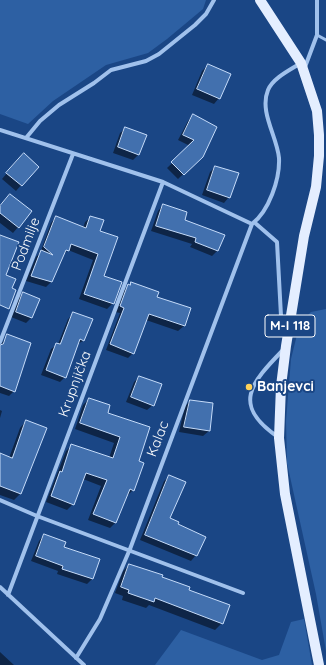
<!DOCTYPE html>
<meta charset="utf-8">
<style>
body{margin:0}
canvas{display:block;background:#1a4685}
</style>
<canvas width="326" height="665"></canvas>
<script>
const g = document.querySelector('canvas').getContext('2d');
g.lineJoin = 'round';
function fillPath(path, color) { g.fillStyle = color; g.fill(path, 'evenodd'); }
function trace(path, color, width, dash) { g.strokeStyle = color; g.lineWidth = width; g.lineCap = dash ? 'butt' : 'round'; g.setLineDash(dash || []); g.stroke(path); }
function write(font, color, halo, rows, align = 'center') {
  g.font = font + ' Quicksand,sans-serif'; g.lineWidth = 4; g.setLineDash([]); g.textBaseline = 'middle'; g.strokeStyle = halo; g.fillStyle = color; for (const [text, x, y, turn = 0] of rows) {
    g.save(); g.translate(x, y); g.rotate((+turn || 0) * Math.PI / 180); g.textAlign = isNaN(turn) ? turn : align; if (halo) g.strokeText(text, 0, 0); g.fillText(text, 0, 0); g.restore();
  }
}
fillPath(new Path2D(`
 M0,0H206L203,9L167,39L148,53L106,65L53,101L28,124L0,114Z
 M326,309V651L316,594L287,463L286,421L291,359L300,323L311,312Z
 M304,619L312,665H155L181,630L262,660L279,655L291,622Z`), '#2d60a3');
fillPath(new Path2D(`
 M208,65L219,98L214,104L192,95L202,71Z
 M193,116L202,156L178,179L167,168L190,146L178,140L188,121Z
 M126,128L139,154L133,160L113,153L120,133Z
 M18,160L37,167L16,191L2,179Z
 M215,167L229,197L224,203L202,195L210,172Z
 M10,195L31,212L13,233L0,223V206Z
 M163,205L184,220L218,250L212,256L190,247L192,244L151,231L158,211Z
 M56,217L83,228L85,222L91,217L99,231L103,277L113,303L107,309L79,299L93,260L68,250L62,256L51,282L46,287L26,281L36,257L40,253L51,223Z
 M132,283L184,326L178,331L146,320L133,353L128,358L106,350L120,313L115,312L123,291Z
 M23,294L39,300L31,318L26,323L11,317L18,299Z
 M74,313L83,341L76,345L65,377L60,382L41,375L51,349L58,344L68,319Z
 M7,336L14,391L9,396L0,393V346Z
 M139,377L153,405L147,410L126,402L134,382Z
 M89,399L106,413L138,461L143,464L133,490L127,496L116,522L110,528L88,520L101,486L83,479L73,504L67,510L46,502L66,451L72,445L109,458L114,443L75,429L83,405Z
 M190,401L209,431L203,436L179,432L185,406Z
 M0,410L2,411L0,418Z
 M26,421L34,455L20,494L14,500L0,495V455L9,458L20,428Z
 M170,476L168,519L177,525L196,555L191,561L140,540L164,481Z
 M44,535L63,547L99,560L92,579L87,584L57,574L58,571L31,561L39,541Z
 M129,565L187,590L222,623L215,630L149,605L146,608L122,600L123,596L115,593L123,571Z
 M0,652L14,665H0Z`), '#0007');
const building = new Path2D(`
 M208,64L231,74L220,99L197,89Z
 M193,114L217,127L203,157L184,175L171,162L194,140L183,135Z
 M125,127L147,135L139,155L118,147Z
 M24,153L39,167L22,186L6,173Z
 M215,166L239,173L230,198L207,190Z
 M10,194L32,211L19,228L0,213V206Z
 M163,204L187,212L185,220L225,235L218,251L195,242L196,238L156,226Z
 M56,216L86,228L90,216L104,220L100,231L118,237L104,276L122,282L114,304L84,294L98,254L71,244L69,251L66,250L52,282L31,276L41,250L53,255L44,247Z
 M0,235L19,242L6,275L16,279L12,288L16,290L9,309L0,305Z
 M131,282L159,292L157,297L191,308L185,326L149,314L134,354L110,344L124,308L120,306L128,284L130,285Z
 M23,292L40,299L32,318L16,312Z
 M73,312L93,319L84,341L80,339L66,378L46,370L56,343L60,344Z
 M7,334L31,343L15,392L0,386V345L3,344Z
 M139,376L162,384L154,406L131,397Z
 M89,398L110,405L108,413L150,427L139,461L144,463L134,491L130,489L116,523L93,514L107,480L86,473L74,505L51,496L60,471L62,472L71,444L113,458L120,437L80,423Z
 M190,400L213,403L210,431L184,427Z
 M26,420L47,428L21,494L0,486V453L12,458Z
 M169,475L186,482L170,518L179,522L178,524L206,537L197,556L145,535Z
 M44,534L66,542L64,547L100,559L93,579L62,569L63,566L36,556Z
 M129,564L163,575L162,577L190,587L189,590L230,605L223,624L155,598L154,602L128,593L129,590L121,587Z`);
fillPath(building, '#4270ae');
trace(building, '#c5dbf9', 1);
trace(new Path2D(`
 M317,35L326,40`), '#a0c1ec', 3);
trace(new Path2D(`
 M305,67L317,35V0
 M0,130L163,182L252,224C269,211 280,179 279,158C277,136 259,112 268,90C273,78 290,70 301,63
 M26,138L40,121L59,105L94,83L111,70L146,61L159,54L195,25L206,14L214,0
 M254,222L277,242L281,316L286,330
 M0,342L73,154
 M278,437C231,405 251,383 283,350
 M0,500L37,516L243,593
 M0,587L84,665
 M8,595L163,182
 M76,658L100,619L130,549L252,224`), '#a0c1ec', 4);
trace(new Path2D(`
 M260,0L301,63L317,111L319,135V156L316,187L304,236L286,346L281,386L279,438L285,494L319,665`), '#e4eeff', 10);
for (const [x, y, r, color] of [
 [249,387,4,"#fed25b"]
]) { const dot = new Path2D(); dot.arc(x, y, r, 0, 2 * Math.PI); g.fillStyle = color; g.fill(dot); trace(dot, '#1a4685', 1.5); }
for (const [x, y, w] of [
 [290,326,50]
]) { const box = new Path2D(); box.roundRect(x - w / 2, y - 11, w, 22, 3); g.fillStyle = '#1a4685'; g.fill(box); trace(box, '#fff', 1); }
write('bold 13px', '#fff', null, [
 ["M-I 118",290,326]
]);
write('14px', '#fff', '#1a4685', [
 ["Podmilje",26,244,-69],
 ["Krupnjička",75,384,-70],
 ["Kalac",158,439,-69]
]);
write('bold 14px', '#fff', '#1a4685', [
 ["Banjevci",257,387]
], 'left');
</script>
